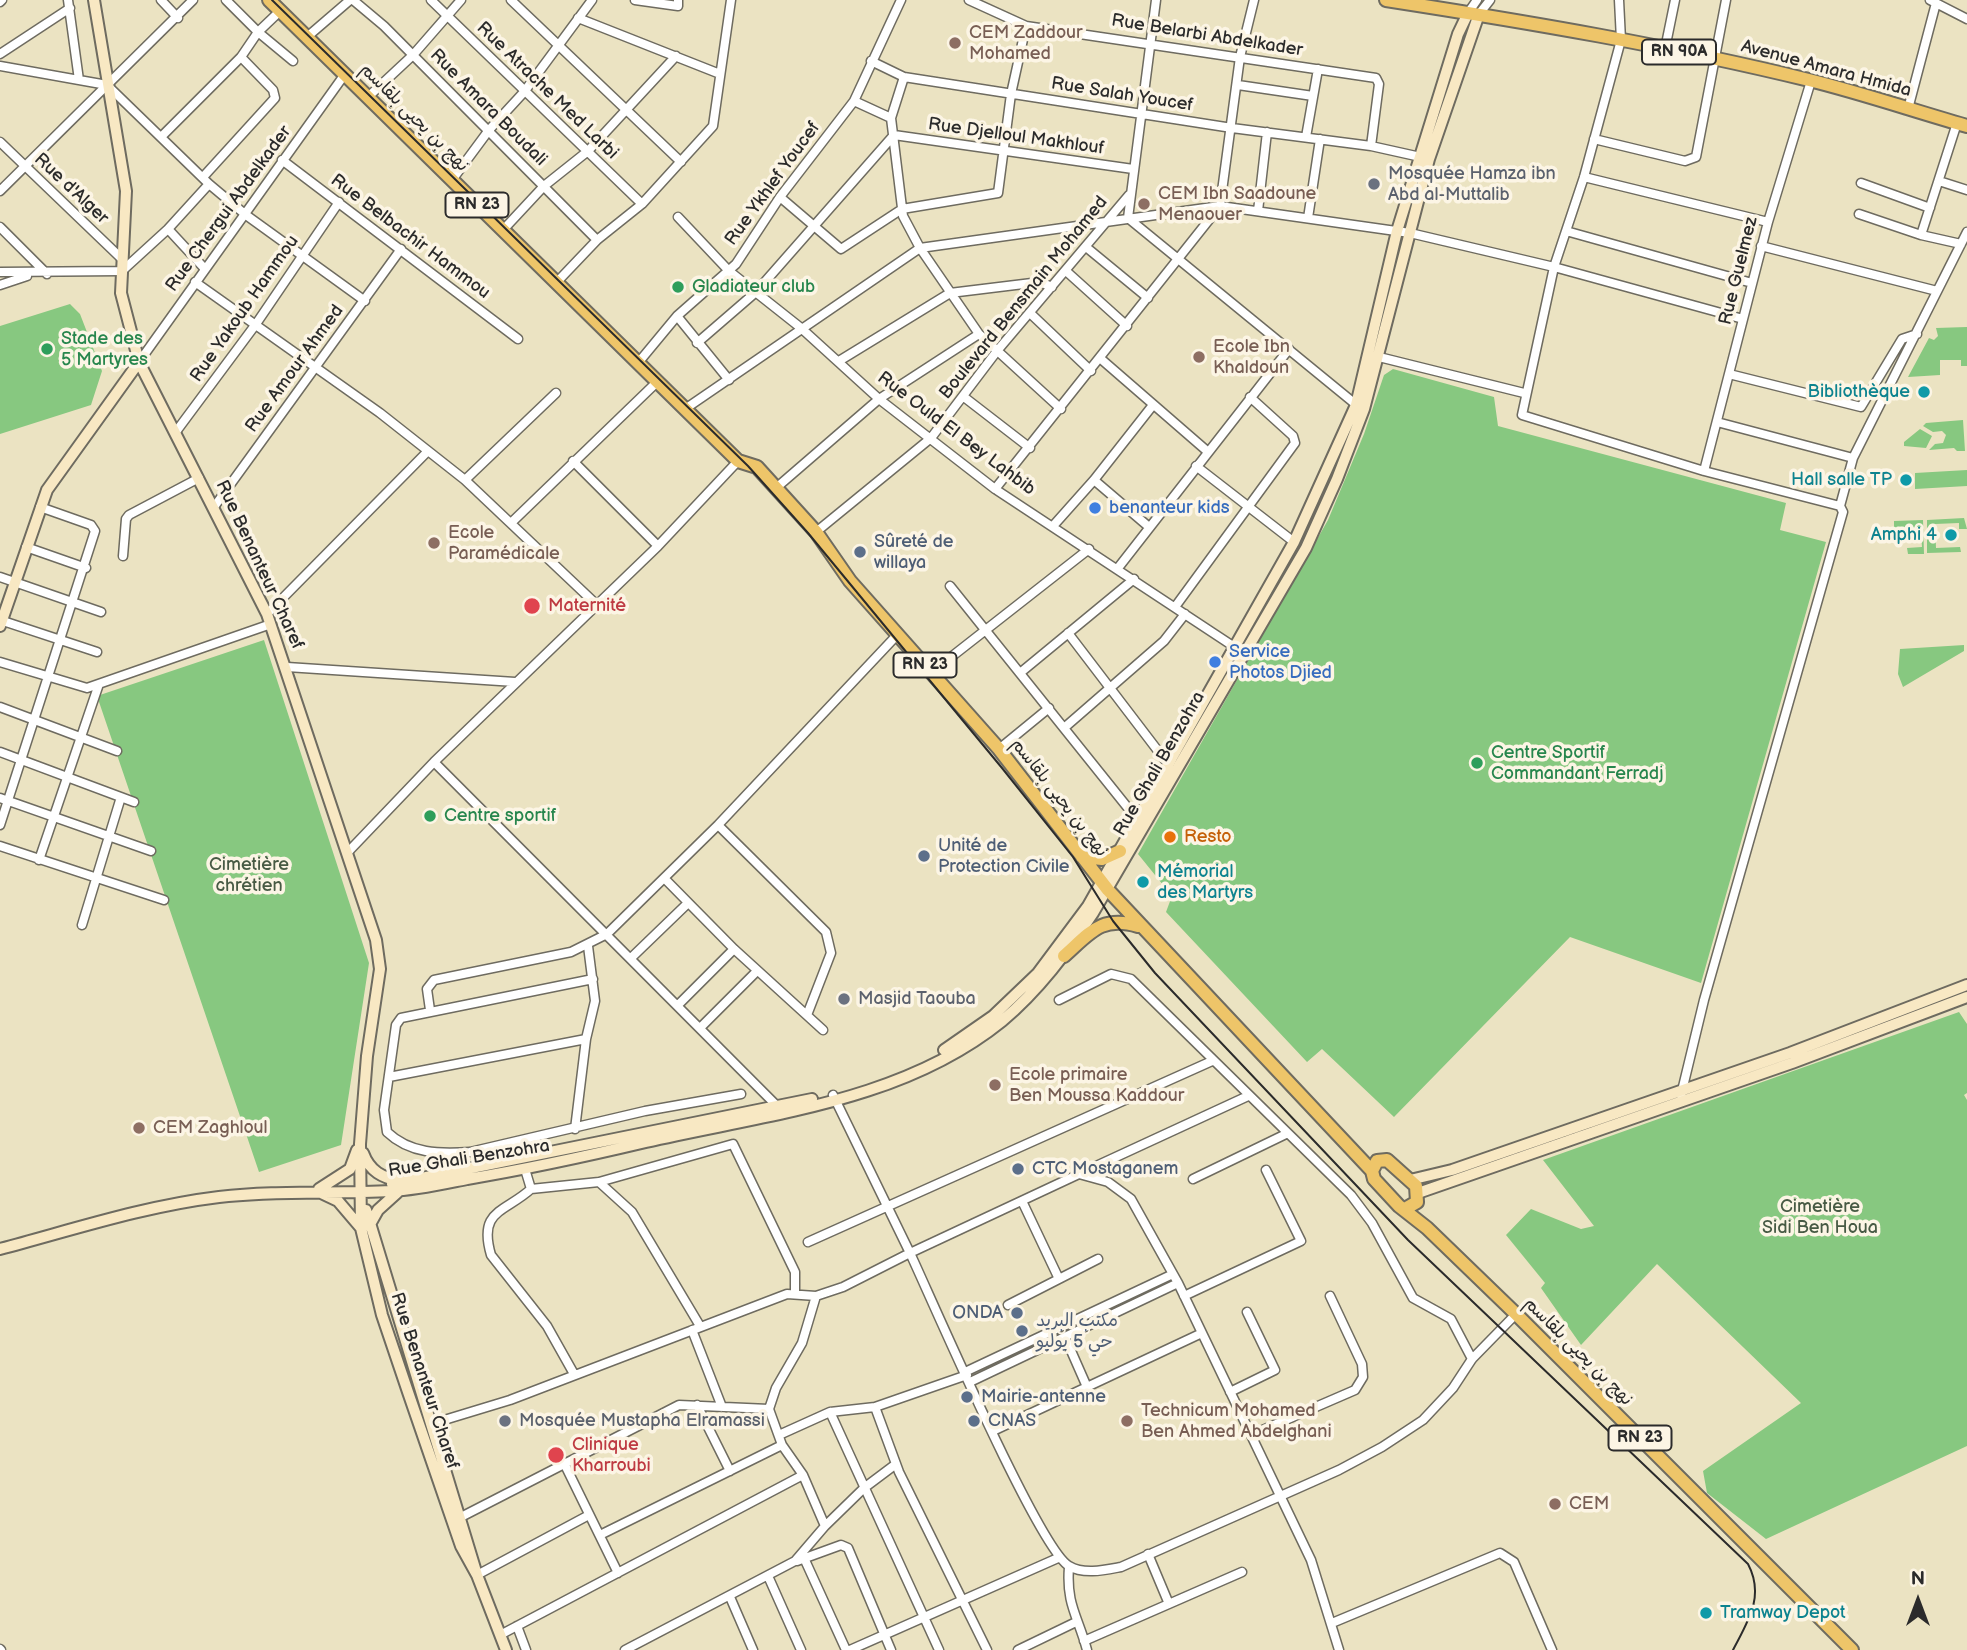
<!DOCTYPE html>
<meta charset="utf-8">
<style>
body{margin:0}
#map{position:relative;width:1967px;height:1650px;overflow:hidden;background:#ebe3c2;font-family:"Balsamiq Sans",sans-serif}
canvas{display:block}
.north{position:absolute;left:1883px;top:1566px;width:70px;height:70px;-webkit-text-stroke:5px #fcf5e5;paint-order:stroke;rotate:0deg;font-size:19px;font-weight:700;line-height:28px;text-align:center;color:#2b2b2b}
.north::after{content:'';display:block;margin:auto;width:24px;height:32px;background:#2b2b2b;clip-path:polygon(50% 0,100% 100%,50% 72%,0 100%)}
</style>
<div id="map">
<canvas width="1967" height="1650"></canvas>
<div class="north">N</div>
</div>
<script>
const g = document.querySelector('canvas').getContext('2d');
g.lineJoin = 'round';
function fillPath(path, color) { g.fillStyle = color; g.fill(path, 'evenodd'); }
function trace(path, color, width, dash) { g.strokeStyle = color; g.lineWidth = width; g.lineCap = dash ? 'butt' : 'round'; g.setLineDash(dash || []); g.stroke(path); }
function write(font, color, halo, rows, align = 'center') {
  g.font = font + ' "Balsamiq Sans","Playpen Sans Arabic",sans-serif'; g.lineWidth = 7; g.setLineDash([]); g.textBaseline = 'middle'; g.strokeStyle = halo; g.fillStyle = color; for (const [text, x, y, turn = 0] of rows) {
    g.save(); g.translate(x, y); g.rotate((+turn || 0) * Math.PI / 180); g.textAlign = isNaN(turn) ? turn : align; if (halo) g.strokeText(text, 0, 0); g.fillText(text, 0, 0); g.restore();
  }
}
fillPath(new Path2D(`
 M70,304L80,314L102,371L91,405L0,434V326Z
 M1967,327V366H1961V360H1940V375L1908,377L1929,338L1934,340L1938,336L1936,328Z
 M1393,369L1494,397L1498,426L1786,503L1780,530L1826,542L1701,983L1570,937L1394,1117L1322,1049L1307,1062L1166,912L1172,896L1138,854L1328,520L1364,434L1384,375Z
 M1963,420L1965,451H1957L1954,448L1929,450L1935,444L1943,443L1946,435L1942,431L1933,432L1923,426L1926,423Z
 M1920,429L1932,436L1926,448L1904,446V442Z
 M1967,470V486L1915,489V473Z
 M1964,518L1967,529H1959V523L1935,524L1936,548L1960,547L1961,552L1927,553V520Z
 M1923,520L1924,554H1908L1907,548L1922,547L1921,531L1894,532V521Z
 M264,640L369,963L341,1145L259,1172L97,696Z
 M1964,645V651L1903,687L1898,674L1900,649Z
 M1959,1012L1967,1024V1093L1964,1095L1967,1100V1446L1766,1539L1707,1493L1703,1471L1801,1403L1657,1264L1581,1345L1541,1288L1545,1283L1506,1235L1531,1209L1581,1229L1594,1226L1543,1160Z`), '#87c880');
const minor = new Path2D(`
 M68,0L79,80
 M161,0L178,18
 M226,0L258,32L293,61
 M353,0L384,26L597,240
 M431,0L642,204
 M511,0L681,162
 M635,0L678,6V0
 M969,0L1026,26L1376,78L1379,84L1371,146
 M1156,0L1128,218L1359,407
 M1619,0L1621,40L1584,177L1554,267L1522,415L1704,471L1840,506
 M1930,0L1967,19
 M0,2L2,0
 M1468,13L1477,0
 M1479,14L1490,0
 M578,18L720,74
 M307,37L350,0
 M1665,49L1675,0
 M0,54L70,8
 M871,61L904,77L1232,128L1371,146L1425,158
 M0,66L107,85
 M107,85L209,184L246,215L365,301
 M1238,85L1313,96
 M368,97L413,55L461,0
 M854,101L891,118L903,216L920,248L979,334L1061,409
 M1908,109L1936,3
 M891,118L904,77
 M162,136L241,57L258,32L280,11
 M1306,137L1318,69
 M1594,139L1685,161L1696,157L1726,0
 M0,142L122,259
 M282,160L518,339
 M204,176L275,98L273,90L241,57
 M1584,177L1768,222
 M452,180L489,130L524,92L592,0
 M1939,181L1967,190
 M1861,183L1930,208
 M0,191L193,0
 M780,197L841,249L902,209L998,193L1011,94L1026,26
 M1258,211L1267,132
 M1859,214L1921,235L1961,244
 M678,217L729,271L801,328L879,399L995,489L1239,650
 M1308,218L1320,139
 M0,227L47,274
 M168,229L205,269
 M503,230L544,186L588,151L676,56
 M1566,231L1752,283
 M1921,235L1957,123
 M1761,246L1937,291
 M1086,247L1148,298
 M1066,271L1127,326
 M0,272L122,271L168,229L209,184
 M195,282L380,413L465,480L598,606
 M556,283L597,240L642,204L713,126L731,0
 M0,285L27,276
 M1031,314L1091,371
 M677,316L729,380
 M697,343L756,292L894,135L1133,169
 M1379,357L1524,393
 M1101,359L1207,451
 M839,361L950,293L1040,282L1052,287
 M139,362L345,74
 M638,363L677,316L736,264L780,197L854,101L901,0
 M1729,374L1861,407L1902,339L1917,334
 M964,397L1030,448
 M685,409L920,248L1220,206L1410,233L1554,267L1743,319
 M1717,422L1853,458
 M175,433L256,324L339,202
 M573,461L658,546
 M1196,466L1294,542
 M1704,471L1768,222L1811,81
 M465,480L556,393
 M1094,480L1149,527
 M776,488L879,399L979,334
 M995,489L1220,206L1240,57L1254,0
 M214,507L401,249
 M512,522L657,382
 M1053,526L1094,480L1153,405
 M816,532L931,438L997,351L1129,195
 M26,547L86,568
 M123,556L126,519L129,515L199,478
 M1118,568L1289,349
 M0,577L101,612
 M950,586L1140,823
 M1175,607L1295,443L1293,436L1250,397
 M267,614L428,451
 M0,620L97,652
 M1068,633L1168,764
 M0,662L87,688L271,624
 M287,667L515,682
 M932,672L1089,549
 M1020,673L1134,579
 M0,707L117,751
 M1064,728L1164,641L1185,614
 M999,749L1049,708
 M0,752L134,802
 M434,762L780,1109
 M0,798L151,851
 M0,825L95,531L91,525L40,507
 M718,825L826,932L831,953L807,1015
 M0,846L164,900
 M348,852L434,762L658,546L738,461
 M39,860L99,684
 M664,878L734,949L823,1030
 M82,925L121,797
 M631,958L688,903
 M593,979L401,1018L396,1025L384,1110L387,1132C410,1154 440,1154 470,1152L645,1111L741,1094
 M1059,1000L1111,974L1131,979L1351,1195L1372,1223L1413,1298L1451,1319L1472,1359
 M678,1005L734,949
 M430,1010L427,989L434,980L571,952L607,934L718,825L898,634
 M701,1027L757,971
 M389,1077L586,1039
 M833,1095L910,1253L1079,1174L1108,1182L1131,1199L1178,1283L1311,1560L1339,1650
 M1681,1095L1704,1000L1843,512L1840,506L1853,458L1967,232
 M575,1129L586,1039L595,1001L588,946
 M525,1169L531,1189L599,1182L632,1212L700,1326
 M1079,1174L1248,1096
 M1193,1179L1286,1134
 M599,1182L733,1144L795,1272V1293
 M531,1189C504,1213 478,1210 491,1255L547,1326L574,1374
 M1022,1201L1059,1279
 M808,1242L1212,1061
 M1184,1296L1301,1241L1266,1170
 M1008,1305L1098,1259
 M692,1330L722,1407
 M1065,1337L1087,1387
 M965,1372L1173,1274
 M970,1382L1178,1283
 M1230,1392L1275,1370L1247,1312
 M697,1405L730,1471
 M875,1407L899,1472L987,1650
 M830,1412L939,1650
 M431,1424L510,1400L787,1294L816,1296L843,1287L910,1253C932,1300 1039,1549 1069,1566C1084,1575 1105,1570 1121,1567L1339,1470L1382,1447L1423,1420L1453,1388L1472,1359L1516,1314
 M993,1431L1202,1333
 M779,1435L830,1412L875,1407L967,1375
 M1251,1435L1355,1390L1363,1377L1362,1364L1330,1296
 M565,1465L618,1573
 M461,1517L679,1405L769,1409
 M825,1526L864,1488L896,1464
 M600,1535L782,1445
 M1148,1554L1169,1604
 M804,1558L846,1650
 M797,1561L841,1545L848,1548L891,1650
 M1069,1567C1066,1605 1078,1616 1087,1650
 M477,1575L589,1515
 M768,1576L801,1650
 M730,1597L753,1650
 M1332,1623L1500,1553L1514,1562L1552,1650
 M517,1626L526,1650
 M500,1635L803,1475
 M1084,1641L1242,1572
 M0,1649L1,1650
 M625,1650L795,1561L825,1526L803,1475L782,1445L769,1409L776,1388L802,1343L816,1296
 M850,1650L1058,1558
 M1018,1650L1076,1622`);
const secondary = new Path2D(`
 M94,0L126,191L121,293L139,362L267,614L376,940L380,969L367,1056L360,1144L361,1228L382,1315L408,1392L461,1546L477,1575
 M0,626L47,490L139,362
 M944,1050L993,1016L1038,973L1088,906L1294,542L1356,405L1397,231L1458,34L1468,13
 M363,1153C370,1172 382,1177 401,1182
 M1410,1180L1452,1170L1790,1053L1967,985
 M392,1184L812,1099
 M319,1189L350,1169L357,1150
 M319,1192L338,1201L361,1228
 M1418,1193L1792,1063L1967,997
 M366,1210L477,1575L506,1650
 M369,1226L378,1210L399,1191
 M0,1249C72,1230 144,1206 219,1197C276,1190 333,1194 391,1191C416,1190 442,1184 467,1179C527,1169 587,1156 646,1142C767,1114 902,1102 1002,1021C1039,990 1067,952 1093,913L1306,548L1337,479L1364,409L1429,159L1479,14`);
const primary = new Path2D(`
 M269,0L738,461L757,467L816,532L850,581L999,749L1108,890L1372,1171L1374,1179L1399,1206L1427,1228L1516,1314L1852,1650
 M1386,0C1528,22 1670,46 1809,80C1862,93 1914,111 1967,126
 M1082,857L1102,859L1120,851
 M1064,956C1090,933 1101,915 1138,926
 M1372,1171L1377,1161L1387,1160L1416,1186L1417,1202L1405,1209`);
trace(minor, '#6e6b60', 11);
trace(secondary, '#6e6b60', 14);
trace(primary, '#6e6b60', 16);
trace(minor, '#fff', 8);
trace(secondary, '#f8e8c3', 10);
trace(primary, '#eec569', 12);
trace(new Path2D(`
 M272,0L748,466L808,533L1002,768L1073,857L1113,921L1155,973L1408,1240L1748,1564C1765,1596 1748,1621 1733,1650`), '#2b2b2b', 2);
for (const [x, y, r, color] of [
 [955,43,7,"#8d6e63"],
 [1374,184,7,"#6b7280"],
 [1144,204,7,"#8d6e63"],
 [678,287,7,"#2e9e5b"],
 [47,349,7,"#2e9e5b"],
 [1199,357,7,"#8d6e63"],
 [1924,392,7,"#0f9aa8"],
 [1906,480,7,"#0f9aa8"],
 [1095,508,7,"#3f7fe0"],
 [1951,535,7,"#0f9aa8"],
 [434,543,7,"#8d6e63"],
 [860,552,7,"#5c6f8a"],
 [532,606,9,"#e0444e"],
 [1215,662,7,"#3f7fe0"],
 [1477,763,7,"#2e9e5b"],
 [430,816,7,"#2e9e5b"],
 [1170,837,7,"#e8710a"],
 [924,856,7,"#5c6f8a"],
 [1143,882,7,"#0f9aa8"],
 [844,999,7,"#6b7280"],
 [995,1085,7,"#8d6e63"],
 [139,1128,7,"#8d6e63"],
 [1018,1169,7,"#5c6f8a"],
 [1017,1313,7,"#5c6f8a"],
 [1022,1331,7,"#5c6f8a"],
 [967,1397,7,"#5c6f8a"],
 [505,1421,7,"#6b7280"],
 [974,1421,7,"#5c6f8a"],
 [1127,1421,7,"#8d6e63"],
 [556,1455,9,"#e0444e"],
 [1555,1504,7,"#8d6e63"],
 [1706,1613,7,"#0f9aa8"]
]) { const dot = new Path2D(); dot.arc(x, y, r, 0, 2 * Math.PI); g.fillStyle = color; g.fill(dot); trace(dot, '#fcf5e5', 2.5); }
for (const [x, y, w] of [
 [1679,52,74],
 [477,205,63],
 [925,665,63],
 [1640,1438,63]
]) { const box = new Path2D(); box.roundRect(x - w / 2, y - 12.5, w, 25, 5); g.fillStyle = '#fcf5e5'; g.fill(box); trace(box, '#2b2b2b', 2); }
write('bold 16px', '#2b2b2b', null, [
 ["RN 90A",1679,52],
 ["RN 23",477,205],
 ["RN 23",925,665],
 ["RN 23",1640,1438]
]);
write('18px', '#785e54', '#fcf5e5', [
 ["CEM Zaddour",969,33],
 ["Mohamed",969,54],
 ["CEM Ibn Saadoune",1158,194],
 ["Menaouer",1158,215],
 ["Ecole Ibn",1213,347],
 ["Khaldoun",1213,368],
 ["Ecole",448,533],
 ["Paramédicale",448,554],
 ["Ecole primaire",1009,1075],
 ["Ben Moussa Kaddour",1009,1096],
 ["CEM Zaghloul",153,1128],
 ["Technicum Mohamed",1141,1411],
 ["Ben Ahmed Abdelghani",1141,1432],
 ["CEM",1569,1504]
], 'left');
write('18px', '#2b2b2b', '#fcf5e5', [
 ["Rue Belarbi Abdelkader",1207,36,9],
 ["Avenue Amara Hmida",1826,69,15],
 ["Rue Atrache Med Larbi",547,91,44],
 ["Rue Salah Youcef",1122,95,9],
 ["Rue Amara Boudali",488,108,45],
 ["نهج بن يحيى بلقاسم",414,118,45],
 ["Rue Djelloul Makhlouf",1016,137,8],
 ["Rue Ykhlef Youcef",773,184,-54],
 ["Rue d'Alger",71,189,43],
 ["Rue Chergui Abdelkader",229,209,-54],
 ["Rue Belbachir Hammou",410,237,37],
 ["Rue Guelmez",1739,271,-76],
 ["Boulevard Bensmain Mohamed",1024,298,-51],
 ["Rue Yakoub Hammou",245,309,-55],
 ["Rue Amour Ahmed",295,369,-54],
 ["Rue Ould El Bey Lahbib",956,434,37],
 ["Rue Benanteur Charef",259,565,65],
 ["Rue Ghali Benzohra",1160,764,-60],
 ["نهج بن يحيى بلقاسم",1059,798,52],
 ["Rue Ghali Benzohra",469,1159,-9],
 ["نهج بن يحيى بلقاسم",1578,1352,45],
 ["Rue Benanteur Charef",424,1381,72]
]);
write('18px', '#5b616d', '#fcf5e5', [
 ["Mosquée Hamza ibn",1388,174],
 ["Abd al-Muttalib",1388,195],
 ["Masjid Taouba",858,999],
 ["Mosquée Mustapha Elramassi",519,1421]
], 'left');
write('18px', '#27864d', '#fcf5e5', [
 ["Gladiateur club",692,287],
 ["Stade des",61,339],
 ["5 Martyres",61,360],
 ["Centre Sportif",1491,753],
 ["Commandant Ferradj",1491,774],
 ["Centre sportif",444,816]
], 'left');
write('18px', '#0d838f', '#fcf5e5', [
 ["Bibliothèque",1910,392],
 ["Hall salle TP",1892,480],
 ["Amphi 4",1937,535],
 ["Mémorial",1157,872,"left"],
 ["des Martyrs",1157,893,"left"],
 ["Tramway Depot",1720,1613,"left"]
], 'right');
write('18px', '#366cbe', '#fcf5e5', [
 ["benanteur kids",1109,508],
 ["Service",1229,652],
 ["Photos Djied",1229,673]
], 'left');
write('18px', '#4e5e75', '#fcf5e5', [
 ["Sûreté de",874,542],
 ["willaya",874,563],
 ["Unité de",938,846],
 ["Protection Civile",938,867],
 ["CTC Mostaganem",1032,1169],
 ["ONDA",1003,1313,"right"],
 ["مكتب البريد",1036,1321],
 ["حي 5 يوليو",1036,1342],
 ["Mairie-antenne",981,1397],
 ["CNAS",988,1421]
], 'left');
write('18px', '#be3a42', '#fcf5e5', [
 ["Maternité",548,606],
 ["Clinique",572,1445],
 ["Kharroubi",572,1466]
], 'left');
write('18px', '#c56008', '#fcf5e5', [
 ["Resto",1184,837]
], 'left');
write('18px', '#475a44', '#fcf5e5', [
 ["Cimetière",249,865],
 ["chrétien",249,886],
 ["Cimetière",1820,1207],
 ["Sidi Ben Houa",1820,1228]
]);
</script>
